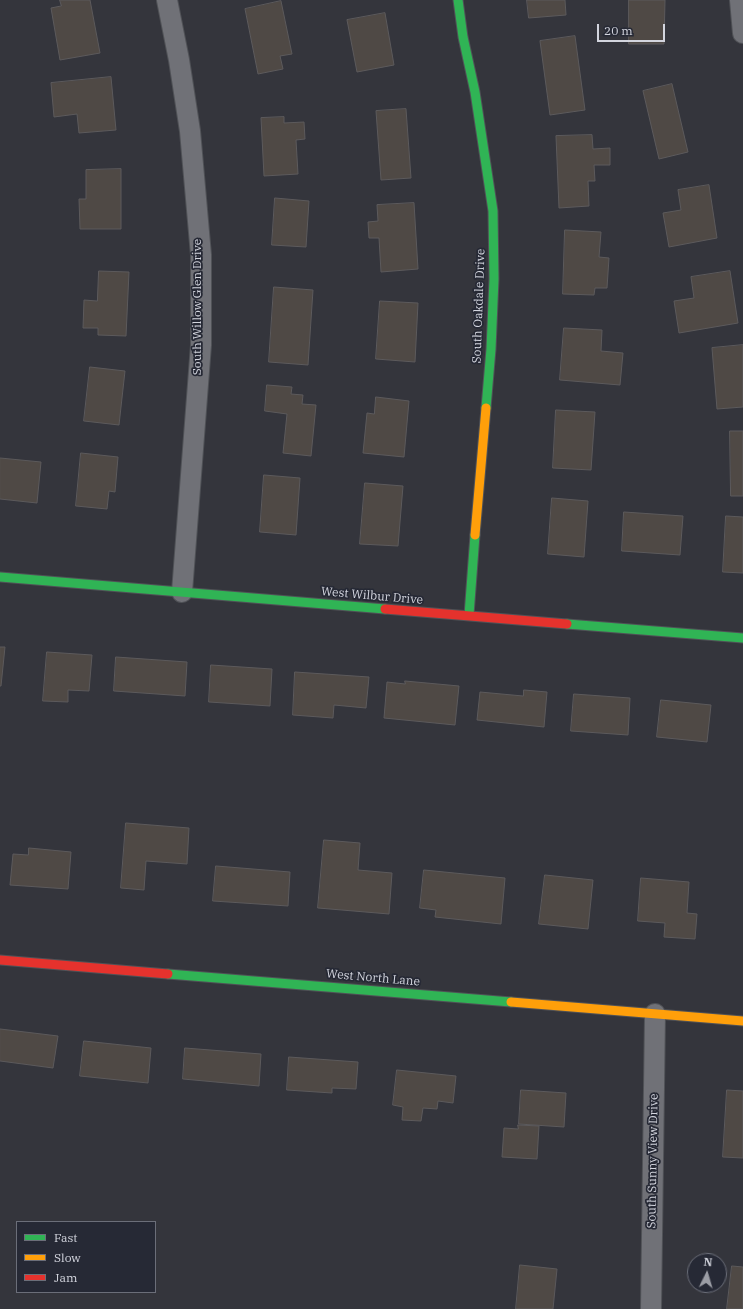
<!DOCTYPE html>
<style>
body{margin:0}
#map{position:relative;width:743px;height:1309px;overflow:hidden;background:#34353c;font-family:"IBM Plex Serif",serif}
canvas{display:block}
.legend{position:absolute;left:16px;top:1221px;width:140px;height:72px;box-sizing:border-box;background:#262935;border:1px solid #6b6e79;margin:0;padding:5px 7px;list-style:none;font-size:12px;color:#d3d5de}
.legend li{display:flex;align-items:center;gap:8px;height:20px}
.legend b{width:20px;border:1px solid #6b6e79}
.north{position:absolute;left:687px;top:1253px;width:40px;height:40px;box-sizing:border-box;background:#262935;border:1px solid #6b6e79;border-radius:50%;rotate:5deg;font-size:11px;font-weight:700;line-height:16px;text-align:center;color:#d3d5de}
.north::after{content:'';display:block;margin:auto;width:14px;height:18px;background:#9b9da5;clip-path:polygon(50% 0,100% 100%,50% 72%,0 100%)}
.scale{position:absolute;left:597px;top:24px;width:68px;height:18px;box-sizing:border-box;border:2px solid #d3d5de;border-top:0;padding-left:5px;font-size:12px;line-height:14px;white-space:nowrap;color:#d3d5de;-webkit-text-stroke:3px #262935;paint-order:stroke}
</style>
<div id="map">
<canvas width="743" height="1309"></canvas>
<ul class="legend">
<li><b style="height:5px;background:#30b455"></b>Fast</li>
<li><b style="height:5px;background:#ff9f0a"></b>Slow</li>
<li><b style="height:5px;background:#e5322d"></b>Jam</li>
</ul>
<div class="north">N</div>
<div class="scale">20 m</div>
</div>
<script>
const g = document.querySelector('canvas').getContext('2d');
g.lineJoin = 'round';
function fillPath(path, color) { g.fillStyle = color; g.fill(path, 'evenodd'); }
function trace(path, color, width, dash) { g.strokeStyle = color; g.lineWidth = width; g.lineCap = dash ? 'butt' : 'round'; g.setLineDash(dash || []); g.stroke(path); }
function write(font, color, halo, rows, align = 'center') {
  g.font = font + ' "IBM Plex Serif",serif'; g.lineWidth = 3.5; g.setLineDash([]); g.textBaseline = 'middle'; g.strokeStyle = halo; g.fillStyle = color; for (const [text, x, y, turn = 0] of rows) {
    g.save(); g.translate(x, y); g.rotate((+turn || 0) * Math.PI / 180); g.textAlign = isNaN(turn) ? turn : align; if (halo) g.strokeText(text, 0, 0); g.fillText(text, 0, 0); g.restore();
  }
}
const building = new Path2D(`
 M60,0H90L100,53L60,60L51,8L61,6Z
 M527,0H565L566,15L529,18Z
 M629,0H665L664,44H629Z
 M281,1L292,54L280,56L283,69L258,74L245,9Z
 M385,13L394,65L357,72L347,20Z
 M575,36L585,110L550,115L540,41Z
 M111,77L116,130L79,133L77,114L54,117L51,83Z
 M672,84L688,152L659,159L643,91Z
 M406,109L411,178L381,180L376,111Z
 M284,117V123L304,122L305,139L296,140L298,174L264,176L261,118Z
 M592,135L593,149L610,148V165H594L595,181H588L589,206L559,208L556,136Z
 M121,169V229H80L79,199H86V170Z
 M709,185L717,238L669,247L663,213L681,210L678,190Z
 M275,198L309,201L306,247L272,245Z
 M414,203L418,269L381,272L379,238H369L368,222L378,221L377,205Z
 M565,230L601,232L599,257L609,258L607,288H595L594,295L563,294Z
 M99,271L129,272L126,336L98,335V328H83L84,300L97,301Z
 M730,271L738,323L679,333L674,301L694,298L691,277Z
 M274,287L313,290L308,365L269,362Z
 M380,301L418,303L415,362L376,359Z
 M564,328L602,330L601,351L623,353L620,385L560,380Z
 M743,345V407L717,409L712,348Z
 M90,367L125,371L119,425L84,421Z
 M267,385L292,387L291,394L303,395L302,404L316,405L311,456L283,453L287,414L265,411Z
 M376,397L409,401L404,457L363,453L367,413L374,414Z
 M556,410L595,412L591,470L553,468Z
 M730,431H743V496H731Z
 M81,453L118,457L115,492L109,491L107,509L76,506Z
 M0,458L41,462L37,503L0,499Z
 M264,475L300,478L296,535L260,532Z
 M365,483L403,486L398,546L360,544Z
 M552,498L588,501L584,557L548,554Z
 M624,512L683,516L680,555L622,551Z
 M726,516L743,517V573L723,572Z
 M0,647H5L1,686H0Z
 M47,652L92,655L89,691L68,690V702L43,701Z
 M116,657L187,662L185,696L114,691Z
 M211,665L272,669L270,706L209,702Z
 M295,672L369,677L366,708L334,705L333,718L293,715Z
 M405,681L459,686L455,725L384,718L387,682L405,684Z
 M524,690L547,692L544,727L477,720L480,692L523,696Z
 M574,694L630,698L628,735L571,731Z
 M661,700L711,705L707,742L657,737Z
 M126,823L189,828L187,864L146,861L144,890L121,888Z
 M324,840L360,843L358,870L392,873L389,914L318,908Z
 M29,848L71,852L68,889L10,885L13,854L28,855Z
 M216,866L290,872L288,906L213,901Z
 M424,870L505,878L501,924L435,917L436,910L420,908Z
 M545,875L593,880L588,929L539,924Z
 M641,878L689,882L687,913L697,914L695,939L664,937L665,923L638,921Z
 M0,1029L58,1036L53,1068L0,1061Z
 M84,1041L151,1048L148,1083L80,1076Z
 M185,1048L261,1054L259,1086L183,1079Z
 M289,1057L358,1062L356,1089L332,1088V1093L287,1090Z
 M397,1070L456,1076L453,1103L438,1101L437,1109L423,1108L421,1121L402,1120L403,1107L393,1105Z
 M521,1090L566,1093L564,1127L519,1124Z
 M727,1090L743,1091V1158L723,1157Z
 M518,1125L539,1126L537,1159L502,1157L504,1128L518,1129Z
 M520,1265L557,1269L553,1309H516Z
 M732,1266L743,1267V1309H727Z`);
fillPath(building, '#4f4945');
trace(building, '#5c5a5c', 1);
const street = new Path2D(`
 M167,0L179,60L190,131L201,255V345L182,592
 M740,0L743,33
 M651,1309L655,1014`);
const fast = new Path2D(`
 M458,0L463,37L475,92L493,211L494,279L491,349L486,408
 M0,577L385,609
 M469,615L475,535
 M567,624L743,638
 M168,974L511,1002`);
const slow = new Path2D(`
 M475,535L486,408
 M511,1002L743,1021`);
const jam = new Path2D(`
 M385,609L567,624
 M0,960L168,974`);
trace(street, '#505257', 22);
trace(fast, '#505257', 11);
trace(slow, '#505257', 11);
trace(jam, '#505257', 11);
trace(street, '#707177', 20);
trace(fast, '#30b455', 9);
trace(slow, '#ff9f0a', 9);
trace(jam, '#e5322d', 9);
write('12px', '#d3d5de', '#262935', [
 ["South Oakdale Drive",479,306,-88],
 ["South Willow Glen Drive",198,307,-90],
 ["West Wilbur Drive",372,596,5],
 ["West North Lane",373,978,5],
 ["South Sunny View Drive",653,1161,-89]
]);
</script>
